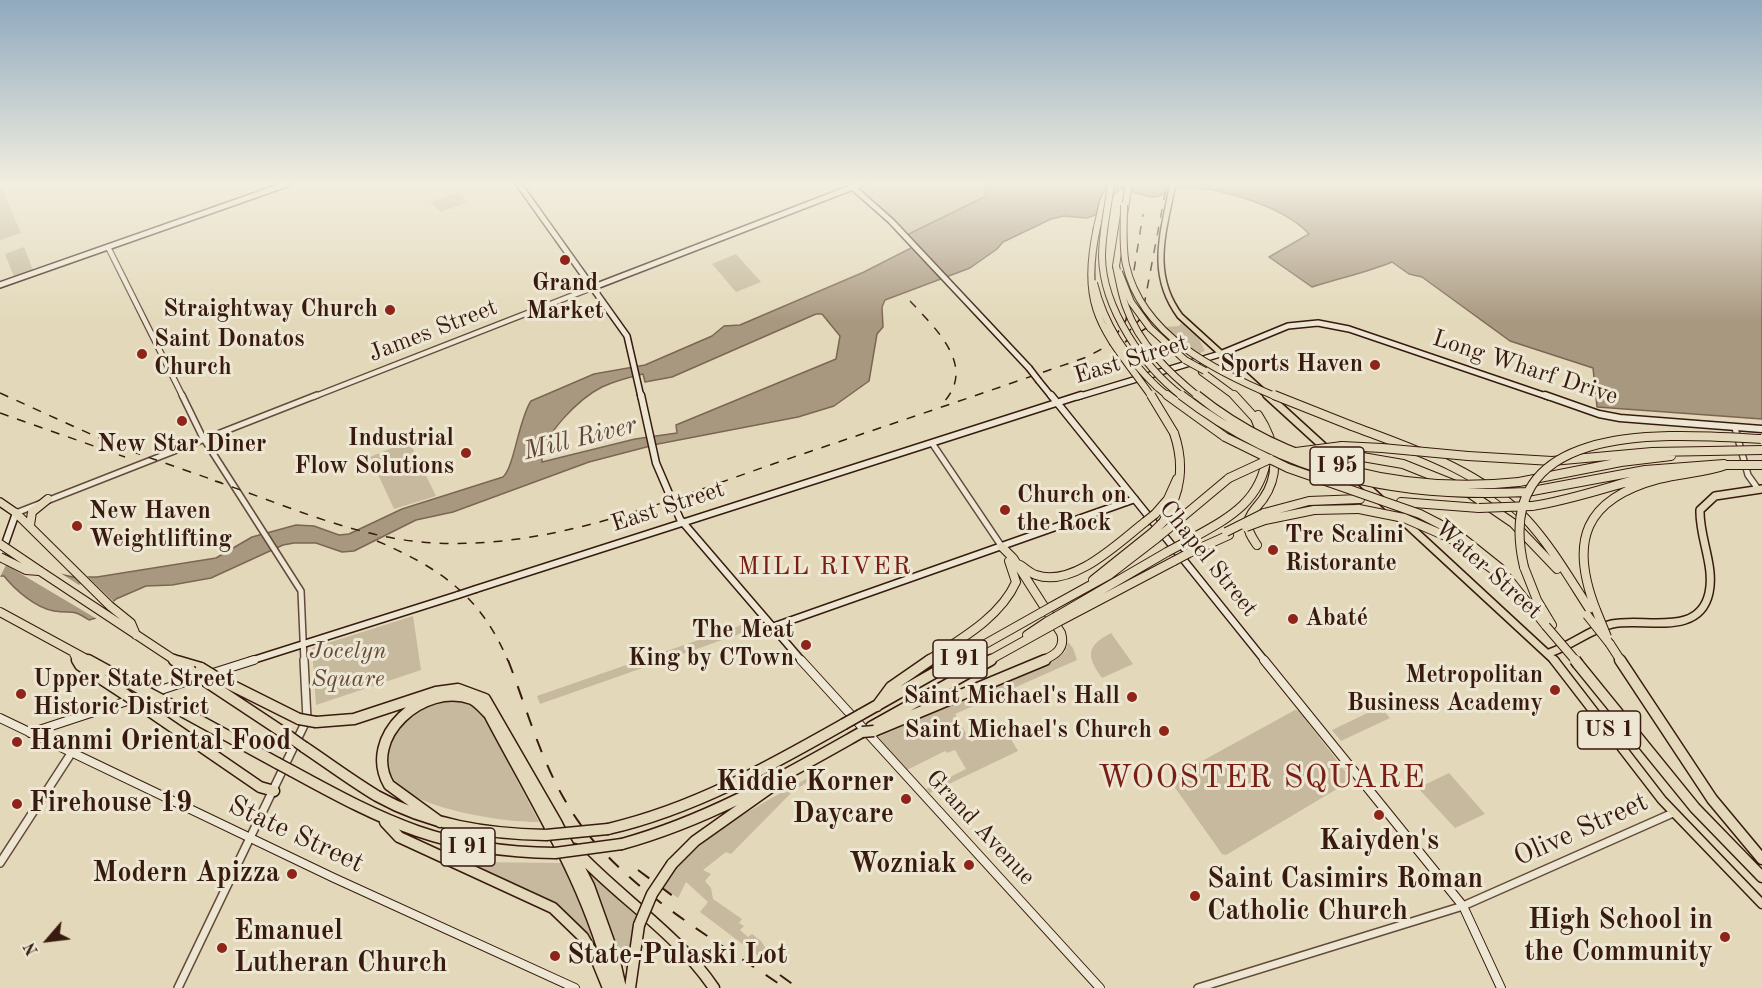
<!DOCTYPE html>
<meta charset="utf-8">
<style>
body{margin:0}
#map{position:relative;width:1762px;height:988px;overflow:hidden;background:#e3d9ba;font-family:"Old Standard TT",serif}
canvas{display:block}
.north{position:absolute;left:18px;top:910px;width:60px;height:60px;-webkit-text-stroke:4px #ede6d2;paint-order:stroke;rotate:242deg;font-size:16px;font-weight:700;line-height:24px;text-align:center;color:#381a0f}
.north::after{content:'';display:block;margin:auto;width:21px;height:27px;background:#381a0f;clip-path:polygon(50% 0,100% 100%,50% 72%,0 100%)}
</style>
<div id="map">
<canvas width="1762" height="988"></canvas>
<div class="north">N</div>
</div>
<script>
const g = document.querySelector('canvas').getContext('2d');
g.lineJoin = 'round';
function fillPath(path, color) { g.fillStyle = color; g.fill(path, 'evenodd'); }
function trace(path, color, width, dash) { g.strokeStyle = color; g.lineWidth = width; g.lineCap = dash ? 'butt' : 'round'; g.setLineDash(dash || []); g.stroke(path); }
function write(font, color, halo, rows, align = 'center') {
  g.font = font + ' "Old Standard TT",serif'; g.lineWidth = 6; g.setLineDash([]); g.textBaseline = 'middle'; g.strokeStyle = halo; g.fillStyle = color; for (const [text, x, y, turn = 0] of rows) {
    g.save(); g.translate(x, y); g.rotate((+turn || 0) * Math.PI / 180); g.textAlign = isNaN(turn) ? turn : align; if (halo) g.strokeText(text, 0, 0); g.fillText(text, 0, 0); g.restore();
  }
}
fillPath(new Path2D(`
 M875,183H986V196L909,234L864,192L865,187Z
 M0,184L21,233L0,240Z
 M459,192L468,202L441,212L430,202Z
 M24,247L33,270L14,277L5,254Z
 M736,254L761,282L736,292L712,264Z
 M1181,323L1199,339L1205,351L1198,354L1164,327L1179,326Z
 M409,441L436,496L394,509L370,457Z
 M413,616L421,670L316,705L312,648Z
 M756,620L762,626L540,704L537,696Z
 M1111,633L1133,664L1102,678C1086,656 1086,646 1111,633Z
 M1068,642L1073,648L1077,660L955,714L971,742L1004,727L1018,751L930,793L926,789L966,769L955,750L947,753L945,751L907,770L878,737L1054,661L1065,652Z
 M440,700L464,701L480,710L539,822C506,823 405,808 389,775C386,769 387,759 387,752C387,725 419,709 440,700Z
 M1380,707L1390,718L1341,741L1332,730Z
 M1295,710L1299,711L1352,780L1226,855L1222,854L1171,782L1173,777Z
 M827,767L828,770L793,791L731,854L726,852L703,870L711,874L705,881L711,888L713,899L742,919L739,923L744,926L740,930L748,937L752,934L761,941L773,959L769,964L700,912L708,902L686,882L678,898L662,887C700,831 769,801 827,767Z
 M1449,773L1485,814L1455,828L1418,788Z
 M471,862L562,863L585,909L597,944L563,910L494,876Z
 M588,873L639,910L626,970Z`), '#c6b99d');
const water = new Path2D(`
 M986,183H1762V419L1597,407L1593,368L1510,341L1422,277L1409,274L1392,262C1366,273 1339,278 1312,287L1269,257L1309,234C1285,207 1216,185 1181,188C1170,189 1164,196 1155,197C1142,198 1132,188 1119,189L1098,214L1087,218L1064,216L1051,219L1003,242L997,249L970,268L885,300L882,307L883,327L877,334L869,381L834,406L798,417L658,444L589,462L453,512L416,520L354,551L342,552L316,543H294L283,545L211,578L172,585L146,586L116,599L96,618L89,620C71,608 73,614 54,611C36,608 15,590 4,576H0V561L73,577H97L216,558L252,537L296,525L314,526L339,535L349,534L402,509L503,477C514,468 519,418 531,401L594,374L645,365L712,336L724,326L740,325L864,272L911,248L909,234L986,196ZM816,314H822L840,336L836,359L676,425L677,433L635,439L542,462C540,436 580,398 602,387C615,381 630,377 643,374L645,382L672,377Z`);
fillPath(water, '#a99880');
trace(water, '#7c6653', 1.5);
fillPath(new Path2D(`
 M19,550L28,552L79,585L82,583L74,574H85L116,604L97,619L6,565L0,577V558Z`), '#e3d9ba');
const tertiaryFar2 = new Path2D(`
 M853,187L864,183
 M108,247L183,397
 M313,397L594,287`);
const tertiaryFar1 = new Path2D(`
 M182,395L202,436L301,591L304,661
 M1735,428L1748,475L1758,489
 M932,443L1002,547
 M16,513L317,395`);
const tertiary = new Path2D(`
 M0,863L72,752
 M178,988L307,719L304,660
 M1198,988L1463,906L1673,813`);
const secondaryFar2 = new Path2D(`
 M518,183L627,336L641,397
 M848,183L891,221L1029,368
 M0,285L290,183
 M594,287L853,187
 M1039,381L1052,397
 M1077,397L1220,354L1288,326L1318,323L1349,329L1549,397`);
const secondaryFar1 = new Path2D(`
 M641,395L656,463L680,519L802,661
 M1051,395L1265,661
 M1545,395L1599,414L1620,418L1762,429
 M0,558L16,513
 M476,589L1081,395
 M772,627L1135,499
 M250,661L458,595`);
const secondary = new Path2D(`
 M801,660L1100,988
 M1264,660L1463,906L1501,988
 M210,674L254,660
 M0,718L334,878L575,988
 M30,733L200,677`);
const primaryFar2 = new Path2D(`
 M1173,183C1164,231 1148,273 1180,316L1269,397`);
const primaryFar1 = new Path2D(`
 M1267,395L1347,468
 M1357,478L1555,661
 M0,502L16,513
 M1549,653C1571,646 1590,629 1612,624C1644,617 1699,638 1709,593C1715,566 1699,537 1700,510L1715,496L1762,489`);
const primary = new Path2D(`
 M1554,660L1662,800L1762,904`);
const motorwayFar2 = new Path2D(`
 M1096,232L1103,201L1110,187
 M1116,266L1129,183
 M1150,328L1185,360
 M1202,372L1236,397
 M1157,387L1169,397`);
const motorwayFar1 = new Path2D(`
 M1167,395L1225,437
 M1234,395L1255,418L1264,440
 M1352,426C1413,449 1479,470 1526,519C1552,547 1571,581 1592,613
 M1342,446L1382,448
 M1345,454L1403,464L1453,484
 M1468,456L1552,461L1652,452L1709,451
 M1519,482L1621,462L1671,456
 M1527,492L1645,470L1724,464
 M1469,493L1513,523L1557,569
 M1401,502L1479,508
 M1532,506C1579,499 1623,481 1670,471
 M16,513L110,606L131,623L136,635
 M1264,513L1309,501L1360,499
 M1155,514L1168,499L1177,479
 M1265,520L1314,510L1359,509
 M1163,522C1181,493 1185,465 1174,433
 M30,525L32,512L48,499
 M1168,529L1229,478
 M1455,532L1500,568L1546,626
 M1450,538L1499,574
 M1182,544C1222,521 1261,506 1267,455
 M1257,545C1253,539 1247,531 1248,523C1249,514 1257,507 1263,499C1282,472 1275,441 1258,415
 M1002,547L1013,558L1061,633C1066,649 1055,655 1042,661
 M1189,553L1229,535
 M1020,565C1025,568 1030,573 1036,575C1073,588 1118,543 1145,522
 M1524,567L1537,600L1552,625
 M40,571L176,661
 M1093,580L1153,532
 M1051,607L1109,575L1157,538
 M1596,610C1569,541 1584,499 1659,479C1681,473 1704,473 1726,465
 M0,612L90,661
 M1057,616L1167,552
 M1060,621L1174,561
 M1027,635L1048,621
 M1610,644L1621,661
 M73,652L78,661
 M927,661C959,640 1000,618 1016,582L1009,561
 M955,661L1042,612
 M988,661L1051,626`);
const motorway = new Path2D(`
 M77,660L80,665L126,695
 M88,660L141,689
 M174,660L191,671
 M1620,660L1712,799L1762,859
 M177,661L201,668
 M1578,664L1695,808L1762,877
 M219,679L299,719
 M207,682L290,737
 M160,699L277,763
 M142,706L260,787L274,791
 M877,706L891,687L930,660
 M860,715L957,660
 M316,722L354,719L436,692L458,689L485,699L556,822L589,886L613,953L621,988
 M871,727L991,660
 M874,731L1045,660
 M304,747C328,763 352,781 377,796C429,825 487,834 546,835
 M292,771C387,823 444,852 555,853
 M385,822L399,837L553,908L583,937L597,961L608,988
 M440,822L389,785C361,737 424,681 472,699C478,702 484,709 489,714C535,802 592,890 613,988
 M608,829C694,809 768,767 844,724
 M622,844C709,820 784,776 862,732
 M574,849C619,898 676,932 714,988
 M672,864L695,841L774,785
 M630,988L639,925`);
trace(tertiaryFar2, '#634a3a', 7);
trace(tertiaryFar1, '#634a3a', 8);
trace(tertiary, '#634a3a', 10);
trace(secondaryFar2, '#381a0f', 8);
trace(secondaryFar1, '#381a0f', 9);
trace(secondary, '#381a0f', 10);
trace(primaryFar2, '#381a0f', 8);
trace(primaryFar1, '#381a0f', 10);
trace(primary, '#381a0f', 11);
trace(motorwayFar2, '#381a0f', 8);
trace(motorwayFar1, '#381a0f', 10);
trace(motorway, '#381a0f', 13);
trace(tertiaryFar2, '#ede6d2', 4.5);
trace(tertiaryFar1, '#ede6d2', 5);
trace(tertiary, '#ede6d2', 7);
trace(secondaryFar2, '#ede6d2', 5);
trace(secondaryFar1, '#ede6d2', 6);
trace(secondary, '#ede6d2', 8);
trace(primaryFar2, '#e3d9ba', 5);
trace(primaryFar1, '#e3d9ba', 7);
trace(primary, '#e3d9ba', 8);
trace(motorwayFar2, '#e3d9ba', 6);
trace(motorwayFar1, '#e3d9ba', 8);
trace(motorway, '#e3d9ba', 10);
trace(new Path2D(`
 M910,301C938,331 979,369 940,406
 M1114,338L1126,320L1143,214
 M1125,342L1154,323
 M0,393L119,447L222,483
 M0,413L125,457
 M215,481C286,505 358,539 434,543C552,549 663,502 773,464C877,429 981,394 1084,358C1106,347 1128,337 1142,316L1167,183
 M377,541C440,568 481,596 508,661`), '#381a0f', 1.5, [9, 9]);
trace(new Path2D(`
 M508,660C527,709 541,762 569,807C615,884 713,938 785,988
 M638,870L681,902
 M780,975L798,988`), '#381a0f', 2, [14, 14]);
const secondaryBridgeFar1 = new Path2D(`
 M1029,368L1039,381`);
const secondaryBridge = new Path2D(`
 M458,595L476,589`);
const motorwayBridgeFar2 = new Path2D(`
 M1111,184C1108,208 1102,233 1102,257C1103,308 1143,367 1183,397
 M1124,205C1124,225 1122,246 1126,265C1142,336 1217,372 1277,397
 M1097,227C1079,313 1105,331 1152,397
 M1116,266C1119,279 1121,294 1126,307C1139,344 1169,373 1199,397
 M1119,272L1131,302L1150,328
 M1094,283C1104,325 1126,357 1157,387
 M1185,360L1205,371`);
const motorwayBridgeFar1 = new Path2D(`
 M1151,395L1174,433
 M1181,395C1285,475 1397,499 1527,492
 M1197,395C1286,467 1407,494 1519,482
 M1274,395L1352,426
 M1225,437L1288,468L1420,514L1455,532
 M1382,448L1468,456
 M1709,451L1762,450
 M1296,452L1342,446
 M1311,456L1345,454
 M1726,465H1762
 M1229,478L1270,459
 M1479,508L1532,506
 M1359,509L1404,518L1450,538
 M1145,522L1155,514
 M1246,527L1265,520
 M1153,532L1163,522
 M1226,532L1264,513
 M1157,538L1168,529
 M0,544L40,571
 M1167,552L1182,544
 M0,557L26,570L39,571
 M1174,561L1189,553
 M1524,567C1489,418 1668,434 1761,439
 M1596,610L1607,637
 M1042,612L1051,607
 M1587,615L1610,644
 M1048,621L1057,616
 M1051,626L1060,621
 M1546,626L1576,661`);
const motorwayBridge = new Path2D(`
 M1575,660L1578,664
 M201,668L219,679
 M191,671L207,682
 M141,689L160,699
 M126,695L142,706
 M299,719L316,722
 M844,724L860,715
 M862,732L874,731
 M290,737L304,747
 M277,763L292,771
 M546,835L608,829
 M555,853L622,844
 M639,925L652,894L672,864`);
trace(secondaryBridgeFar1, '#381a0f', 8, []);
trace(secondaryBridge, '#381a0f', 9, []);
trace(motorwayBridgeFar2, '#381a0f', 8, []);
trace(motorwayBridgeFar1, '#381a0f', 10, []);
trace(motorwayBridge, '#381a0f', 13, []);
trace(secondaryBridgeFar1, '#ede6d2', 5);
trace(secondaryBridge, '#ede6d2', 6);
trace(motorwayBridgeFar2, '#e3d9ba', 6);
trace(motorwayBridgeFar1, '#e3d9ba', 8);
trace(motorwayBridge, '#e3d9ba', 10);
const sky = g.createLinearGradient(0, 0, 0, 321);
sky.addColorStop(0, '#8fa9be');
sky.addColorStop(0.57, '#f2eee0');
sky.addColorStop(1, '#f2eee000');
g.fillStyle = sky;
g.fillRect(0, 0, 1762, 321);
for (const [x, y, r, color] of [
 [565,260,6,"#8f2418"],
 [390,310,6,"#8f2418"],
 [142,354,6,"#8f2418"],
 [1375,365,6,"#8f2418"],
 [182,421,6,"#8f2418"],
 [466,453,6,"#8f2418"],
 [1005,510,6,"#8f2418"],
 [77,526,6,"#8f2418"],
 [1273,550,6,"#8f2418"],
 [1293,619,6,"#8f2418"],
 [806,645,6,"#8f2418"],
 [1555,690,6,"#8f2418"],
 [21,694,6,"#8f2418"],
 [1132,697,6,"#8f2418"],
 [1164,731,6,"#8f2418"],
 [17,742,6,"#8f2418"],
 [906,799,6,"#8f2418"],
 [17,804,6,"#8f2418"],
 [1379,815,6,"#8f2418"],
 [969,865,6,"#8f2418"],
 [292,874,6,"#8f2418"],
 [1195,896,6,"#8f2418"],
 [1725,937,6,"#8f2418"],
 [222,948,6,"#8f2418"],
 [555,956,6,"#8f2418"]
]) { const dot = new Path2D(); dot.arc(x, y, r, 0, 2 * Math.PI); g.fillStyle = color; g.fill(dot); trace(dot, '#ede6d2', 2); }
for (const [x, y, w] of [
 [1337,466,54],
 [960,659,54],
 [1609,730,63],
 [468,847,54]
]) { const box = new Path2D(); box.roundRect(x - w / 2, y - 19, w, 38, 4.5); g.fillStyle = '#ede6d2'; g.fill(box); trace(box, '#381a0f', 1.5); }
write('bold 22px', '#381a0f', null, [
 ["I 95",1337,466],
 ["I 91",960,659],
 ["US 1",1609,730],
 ["I 91",468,847]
]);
write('bold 24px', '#381a0f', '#ede6d2', [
 ["Grand",565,284,"center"],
 ["Market",565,312,"center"],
 ["Straightway Church",378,310],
 ["Saint Donatos",154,340,"left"],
 ["Church",154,368,"left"],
 ["Sports Haven",1363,365],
 ["Industrial",454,439],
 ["Flow Solutions",454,467],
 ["New Star Diner",182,445,"center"],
 ["Church on",1017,496,"left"],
 ["the Rock",1017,524,"left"],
 ["New Haven",89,512,"left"],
 ["Weightlifting",89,540,"left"],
 ["Tre Scalini",1285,536,"left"],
 ["Ristorante",1285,564,"left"],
 ["Abaté",1305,619,"left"],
 ["The Meat",794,631],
 ["King by CTown",794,659],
 ["Metropolitan",1543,676],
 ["Business Academy",1543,704],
 ["Upper State Street",33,680,"left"],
 ["Historic District",33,708,"left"],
 ["Saint Michael's Hall",1120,697],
 ["Saint Michael's Church",1152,731]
], 'right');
write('24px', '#381a0f', '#ede6d2', [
 ["James Street",433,331,-21],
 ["East Street",1131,360,-17],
 ["Long Wharf Drive",1525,368,18],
 ["East Street",668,507,-18],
 ["Chapel Street",1208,559,51],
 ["Water Street",1488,570,42],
 ["Grand Avenue",980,828,47]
]);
write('italic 24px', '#634a3a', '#ede6d2', [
 ["Jocelyn",348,652],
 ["Square",348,680]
]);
write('italic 26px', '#604637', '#ede6d2', [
 ["Mill River",580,439,-14]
]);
g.letterSpacing = '1.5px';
write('26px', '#7a1f14', '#ede6d2', [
 ["MILL RIVER",825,567]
]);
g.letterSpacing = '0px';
write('bold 28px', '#381a0f', '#ede6d2', [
 ["Hanmi Oriental Food",29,742],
 ["Kiddie Korner",894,783,"right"],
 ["Daycare",894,815,"right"],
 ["Firehouse 19",29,804],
 ["Kaiyden's",1379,842,"center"],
 ["Wozniak",957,865,"right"],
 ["Modern Apizza",280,874,"right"],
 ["Saint Casimirs Roman",1207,880],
 ["Catholic Church",1207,912],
 ["High School in",1713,921,"right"],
 ["the Community",1713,953,"right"],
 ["Emanuel",234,932],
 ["Lutheran Church",234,964],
 ["State-Pulaski Lot",567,956]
], 'left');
write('28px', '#381a0f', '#ede6d2', [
 ["Olive Street",1581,830,-24],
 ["State Street",296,835,25]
]);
g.letterSpacing = '1.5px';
write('32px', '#7a1f14', '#ede6d2', [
 ["WOOSTER SQUARE",1262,779]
]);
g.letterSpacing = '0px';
</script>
